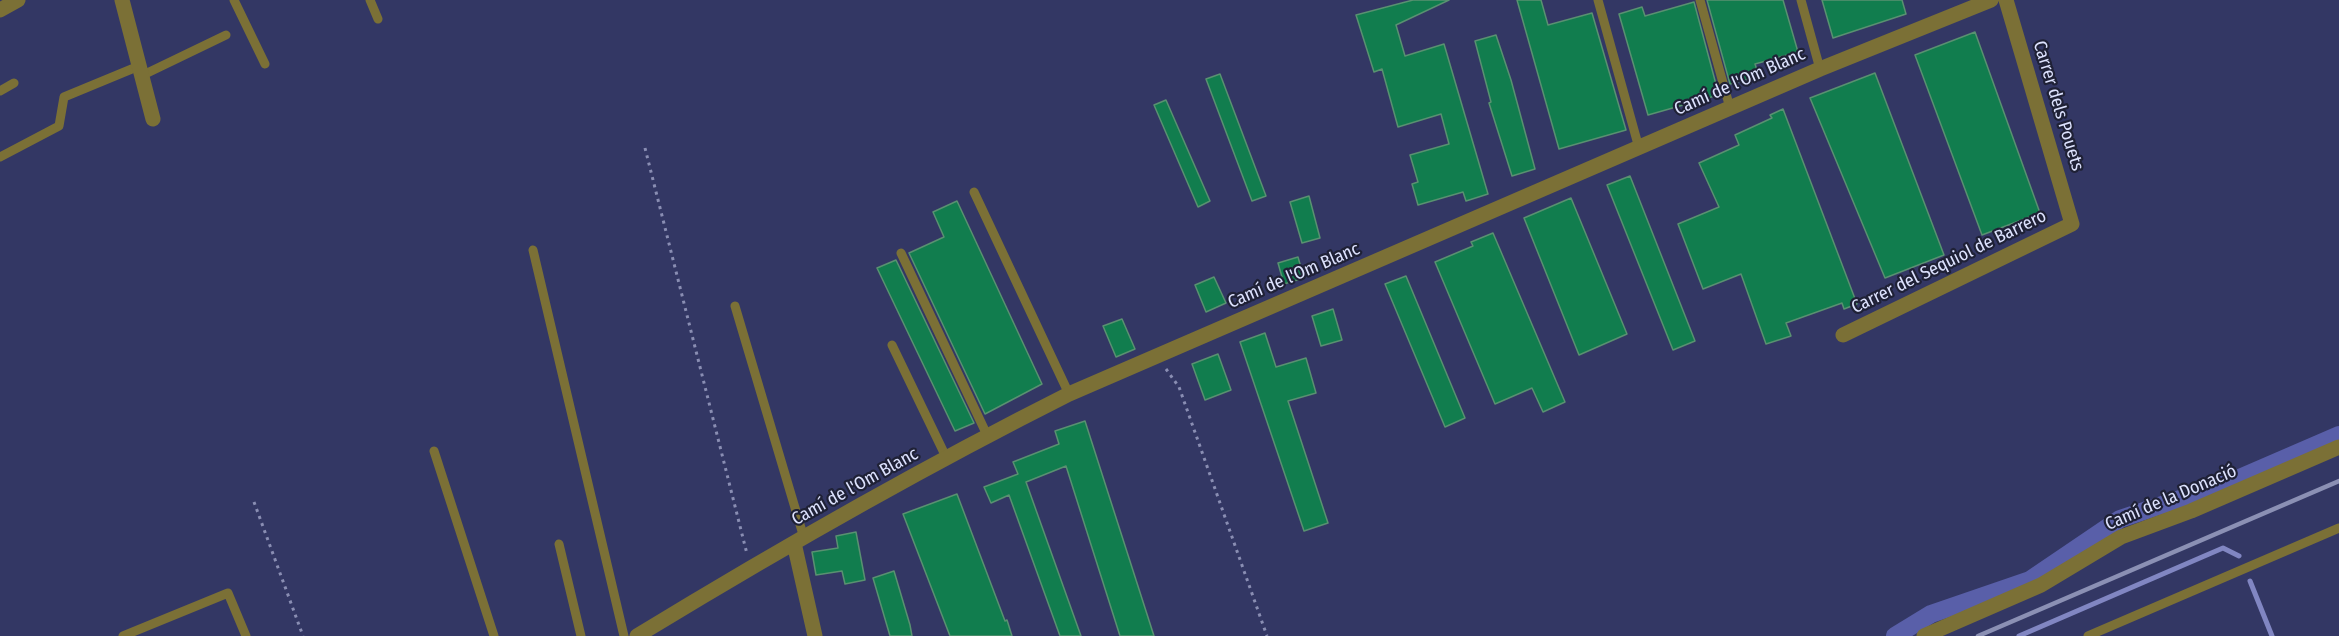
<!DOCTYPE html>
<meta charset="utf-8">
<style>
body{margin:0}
canvas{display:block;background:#333764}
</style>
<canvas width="2339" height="636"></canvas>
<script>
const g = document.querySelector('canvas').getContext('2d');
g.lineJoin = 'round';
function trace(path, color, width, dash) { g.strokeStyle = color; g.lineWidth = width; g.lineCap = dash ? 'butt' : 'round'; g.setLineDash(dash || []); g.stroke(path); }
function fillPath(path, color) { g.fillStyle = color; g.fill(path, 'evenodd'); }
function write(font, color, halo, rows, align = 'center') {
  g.font = font + ' "Fira Sans Condensed",sans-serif'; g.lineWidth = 4.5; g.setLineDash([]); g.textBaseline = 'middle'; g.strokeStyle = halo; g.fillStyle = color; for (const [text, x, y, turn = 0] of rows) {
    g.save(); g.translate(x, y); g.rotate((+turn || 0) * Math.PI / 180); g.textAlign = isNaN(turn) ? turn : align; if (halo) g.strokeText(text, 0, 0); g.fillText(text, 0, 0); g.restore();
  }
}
trace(new Path2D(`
 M2250,581L2272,636
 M2019,636L2223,548L2239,556`), '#8186c2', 5);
trace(new Path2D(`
 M1895,636L1931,614L2030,580L2120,519L2228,483L2339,435`), '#595fa9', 18);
const building = new Path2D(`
 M1413,0H1449L1396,25L1405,56L1444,44L1488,194L1466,201L1463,192L1418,205L1412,184L1418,182L1410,155L1449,144L1441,114L1398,127L1382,69L1374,72L1356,15Z
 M1517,0H1541L1548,25L1592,13L1626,130L1559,149Z
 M1707,0H1783L1798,52L1755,64L1759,76L1730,84Z
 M1822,0H1902L1906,14L1833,38Z
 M1694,2L1717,88L1713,89L1715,96L1648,115L1619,14L1642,7L1645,16Z
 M1975,32L2040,213L1982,235L1915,55Z
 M1496,35L1511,80L1535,169L1512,176L1489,103L1491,102L1475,41Z
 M1875,73L1944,255L1885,278L1810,98Z
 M1220,74L1266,196L1252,201L1206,79Z
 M1166,100L1210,201L1198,207L1154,105Z
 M1783,109L1857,304L1844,309L1842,303L1786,323L1791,336L1766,344L1741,274L1703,289L1678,224L1719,207L1699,163L1739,145L1735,135L1772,118L1770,115Z
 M1630,176L1695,341L1673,350L1607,185Z
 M1309,196L1320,238L1302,243L1290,202Z
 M1571,198L1627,334L1579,355L1524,218Z
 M957,201L1042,384L985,414L909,253L944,237L933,212Z
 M1493,233L1565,402L1543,412L1532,388L1495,404L1435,262L1473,246L1471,242Z
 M1298,257L1304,278L1284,284L1278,263Z
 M896,260L974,423L955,431L877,268Z
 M1406,276L1465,418L1445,427L1385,284Z
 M1214,277L1226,303L1206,312L1195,285Z
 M1333,309L1342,340L1321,346L1312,316Z
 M1122,319L1135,349L1116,357L1103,326Z
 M1265,333L1276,367L1306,358L1316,393L1288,401L1328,523L1304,531L1240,342Z
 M1218,354L1231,390L1205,400L1192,364Z
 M1085,421L1154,636H1120L1066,466L1026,482L1081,636H1060L1009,495L991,503L984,487L1018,474L1013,462L1059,444L1055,431Z
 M957,494L1005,621L1007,620L1012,636H950L903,514Z
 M856,532L865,580L845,584L842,571L816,575L812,552L838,548L836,536Z
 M894,571L910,625L912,636H890L873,578Z`);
fillPath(building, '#117d4e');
trace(building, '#599171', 1.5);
trace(new Path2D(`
 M645,148L747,554
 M1166,369L1179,387L1267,636
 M254,502L303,636`), '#8a8eb3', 3, [3, 4.5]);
trace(new Path2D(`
 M234,0L265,64
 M370,0L378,19
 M1598,0L1639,148
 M1700,0L1730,108
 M1801,0L1820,69
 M141,76L226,35
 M0,91L14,83
 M0,157L59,126L64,97L139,66
 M974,192L1069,394
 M533,250L624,636
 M901,253L987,435
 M735,306L804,538
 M892,345L947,459
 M434,451L494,636
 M559,544L581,636
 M123,636L228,593L246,636
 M2088,636L2339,528`), '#7b7036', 9);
trace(new Path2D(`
 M122,0L153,119
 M0,10L18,0
 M1843,335L2072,224L2006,0
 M794,543L815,636
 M637,636C778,550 922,468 1069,394L1820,69L1991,0
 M1924,636L2041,585L2121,537L2191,511L2339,447`), '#7b7036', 15);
trace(new Path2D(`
 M1978,636L2339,481`), '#8b90b4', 4.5);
write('18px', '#dde2fe', '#1f2136', [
 ["Camí de l'Om Blanc",1740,82,-24],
 ["Carrer dels Pouets",2058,106,73],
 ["Carrer del Sequiol de Barrero",1949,262,-26],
 ["Camí de l'Om Blanc",1294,276,-23],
 ["Camí de l'Om Blanc",855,487,-29],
 ["Camí de la Donació",2171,498,-23]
]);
</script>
